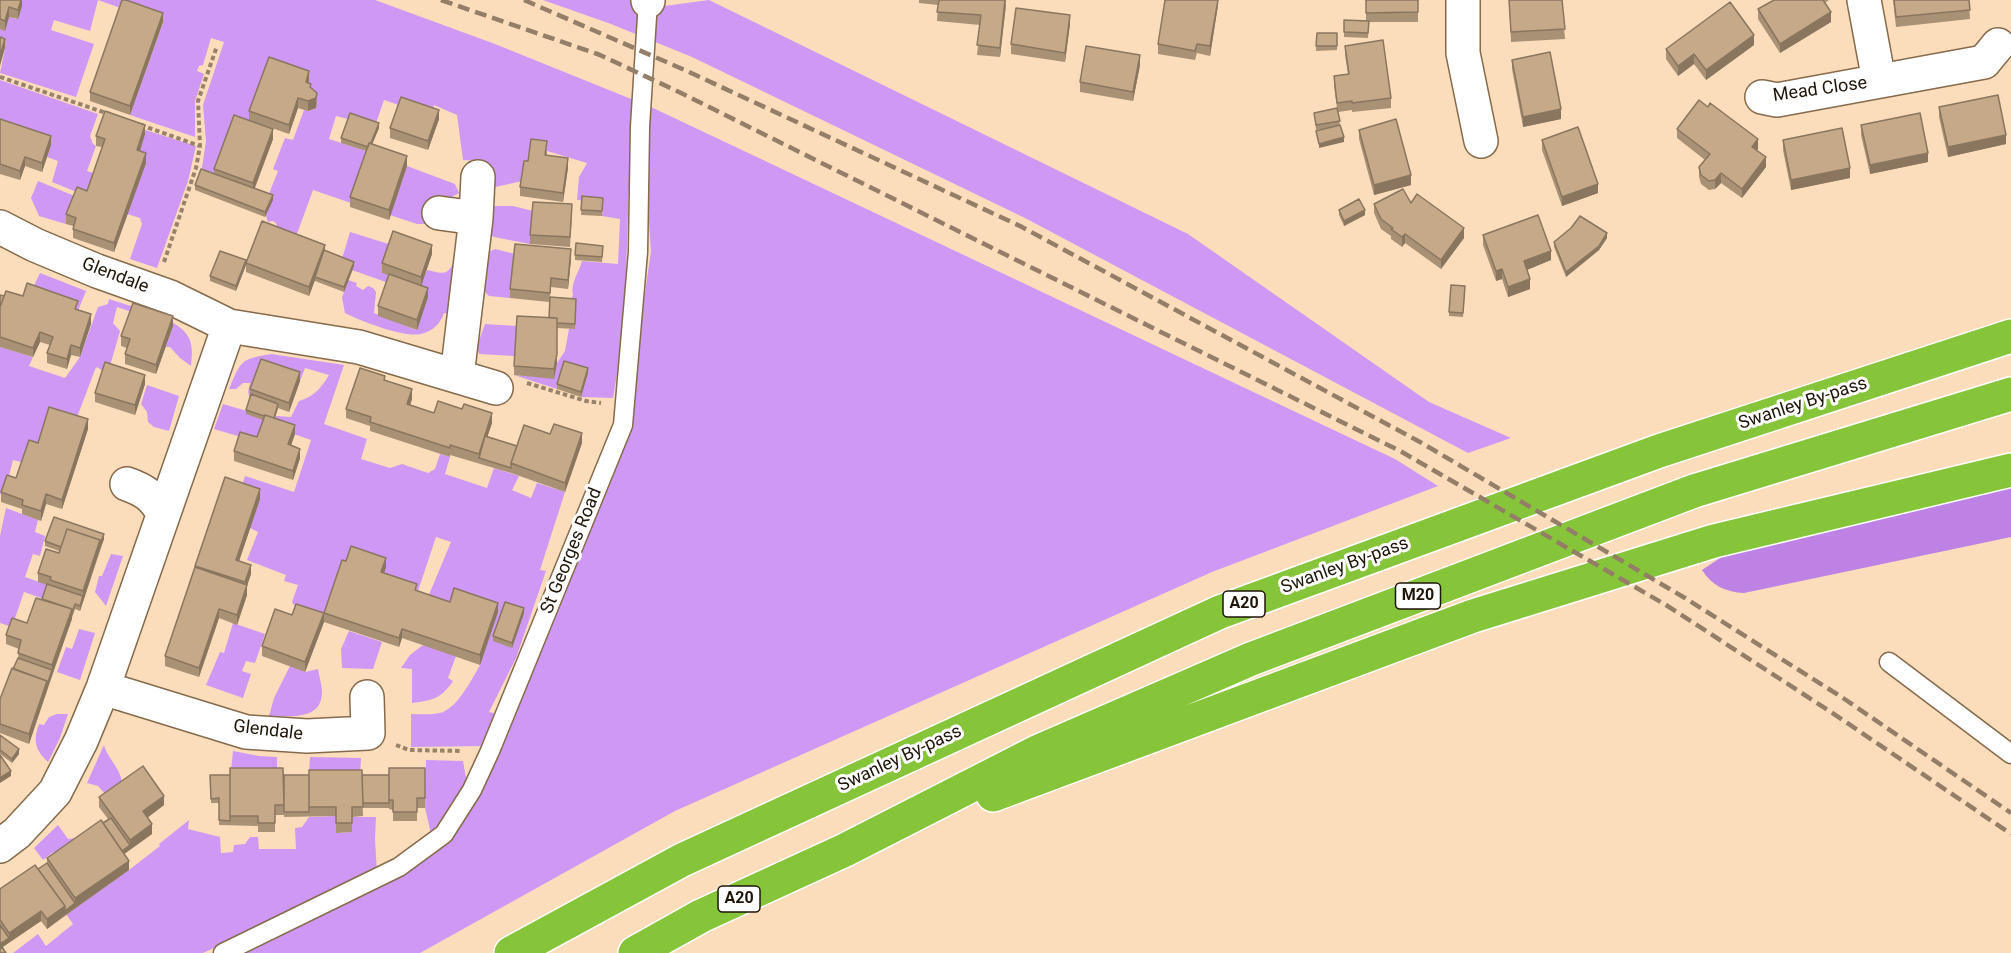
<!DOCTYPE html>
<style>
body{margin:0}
canvas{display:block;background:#fbddbb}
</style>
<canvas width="2011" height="953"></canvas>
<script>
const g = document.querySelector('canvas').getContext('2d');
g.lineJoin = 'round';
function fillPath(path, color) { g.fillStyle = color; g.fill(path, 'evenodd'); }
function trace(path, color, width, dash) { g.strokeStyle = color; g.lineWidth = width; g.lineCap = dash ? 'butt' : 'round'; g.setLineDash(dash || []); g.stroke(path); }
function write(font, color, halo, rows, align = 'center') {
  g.font = font + ' Roboto,sans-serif'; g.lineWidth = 6; g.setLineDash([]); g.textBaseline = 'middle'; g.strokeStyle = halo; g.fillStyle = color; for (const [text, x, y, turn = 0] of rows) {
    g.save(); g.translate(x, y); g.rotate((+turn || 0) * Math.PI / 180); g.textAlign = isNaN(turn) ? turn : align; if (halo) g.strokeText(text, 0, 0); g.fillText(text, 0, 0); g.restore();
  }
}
fillPath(new Path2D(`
 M20,0H375L495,44L651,107L1395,459L1438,486L1212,572L675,811L420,953H236L446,839L629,405L651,251L645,167L651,168L646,166L631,125L624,332L613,398L581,397L588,373L564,366L557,389L514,375L554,378L557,363L565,351L569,329H575L569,303L573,295C570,284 579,272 582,261L618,264L620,219L602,216L603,202L577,200L579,177L587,163L547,151L523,181L495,187L482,161L463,160L457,115L434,105L431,116L384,100L375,126L336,116L329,139L369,152L351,203L313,190L294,242L278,229L276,223L273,221L268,222C261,207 273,185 278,171L273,169L285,138L293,140L304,110L298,108L309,111L316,108L317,102L306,91L309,81L250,120L259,124L257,133L214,179L201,174L206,141L203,105L224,42L211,38L203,65L199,66L197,71L204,74L195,101V137L130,115L163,23L98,0L90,31L54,20L51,30L94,44L76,97L0,73L5,49L0,47V29L5,30L9,17L17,19Z
 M543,0H639L642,9L709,0L1188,234L1429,402L1511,438L1468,453L1025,218L692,57L611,24Z
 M0,80L98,114L90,136L93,144L96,146L87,171L96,174L90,191L79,193L52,182L58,161L47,157L51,145L0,128Z
 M139,128L196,146L188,181L157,268L130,259L142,224L140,218L127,214L143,168L137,160Z
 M407,166L455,184L459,193L450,198H429L426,224H417L390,215Z
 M38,181L77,197L66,224L39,216L31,198Z
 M493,206H513L533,211L530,244L494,237L488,234Z
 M350,232L392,245L421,286L427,270C437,272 447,277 452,265L458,269L451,314L444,313C440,324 433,331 421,334C404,338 361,321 345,313L342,298L348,280L357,283L356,286L363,290L368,286L373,288L376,292L374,313L416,330L428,297L352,270L341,262Z
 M495,249L515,254L510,298L489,296L482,289L487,253Z
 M40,273L86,291L78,311L30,294Z
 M109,299C131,307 179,317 189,338C193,347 192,356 191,366L180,358L170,347H166L173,326L117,307L113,323L120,331L108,373L96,367L76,420L25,463L13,460L4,495L0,494V347L33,357L29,366L65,378L80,357L98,307L108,304Z
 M485,324L517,326L515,356L479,354L477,346Z
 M271,354L344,365L324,424L367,439L361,459L390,468L402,464L428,473L435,469L440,454L450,457L445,474L487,488L494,468L519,476L512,490L531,498L537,483L565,492L540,570L546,571L516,658L489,712L498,714L485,746L411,747V714C420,714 431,715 440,713C457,709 472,679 480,665L452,604L428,597L451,542L436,537L417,594L348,554L324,622L296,613V608L292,602L298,585L284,581L286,575L247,560L258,532L250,528L240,492L245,476L294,492L311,440L265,424L258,442L214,429L223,404L247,411L273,424L276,416L291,417L299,401C315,396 321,388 329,375L305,368L300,381L250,399L248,392L250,383H243L236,389H229C241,361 240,359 271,354Z
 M147,385L179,396L169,431L154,427L148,422L147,412L141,404Z
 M6,508L38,520L35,532L45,536L40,556L33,554L25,577L48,585L44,599L24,592L12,627L0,623V536Z
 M111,554L123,556L106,606L95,592L99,576H102Z
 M233,623L265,634L255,663L246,661L242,671L251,674L243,698L206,685L220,652L224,653Z
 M79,629L95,633L80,680L57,672L66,647L72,649Z
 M349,631L382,642L373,669L342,668L341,649Z
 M423,645L456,656L448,678L453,681C441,699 433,700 412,703V669L401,668L410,655Z
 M290,666L305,672L318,669C319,676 322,685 322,692C322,721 289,716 269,716L274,698Z
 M57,714H68L60,738L48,762C35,750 33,740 39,724L44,725L49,717Z
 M104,745C108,760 123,770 122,786L107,796L98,786L87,783Z
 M233,751L259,756L277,757V776L231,771Z
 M310,757L361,758L360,775L309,774Z
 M426,760L463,761L466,778L465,793L432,838L425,808Z
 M336,816L337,833L352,832V817H376L375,839L377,873L203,953H13L38,934L46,946L73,924L66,914L129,870L160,846L159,844L189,820L188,829L220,837L221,853L233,852L234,845L245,844L250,837H258L259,849H296L295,828L302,827L309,817Z
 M58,825L68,839L76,838L58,859L53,852L43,860L34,848Z`), '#cf98f4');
fillPath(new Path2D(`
 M2011,488V537L1744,593C1726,592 1712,586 1702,570L1726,554L1957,497Z`), '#bd82e4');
const lane = new Path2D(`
 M1889,662L2011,754
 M223,953L399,867L444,834L472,790L490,751L623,425L638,252L640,127L648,1`);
const street = new Path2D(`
 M1463,0V53L1481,141
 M1864,0L1879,81
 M648,1V0
 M1762,97L1777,100L1984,62L1998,45
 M439,213L476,218
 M0,227L35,245L97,271L170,297L229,326L359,347L496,388
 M457,376L476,218L478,177
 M127,484C144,490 155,497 163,514
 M103,688L246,732L307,736L368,733L367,697
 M0,846L17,833L55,792L81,741L103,688L229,326`);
const highway = new Path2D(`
 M993,795L1473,616L1714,541L2011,470
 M511,953L682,860L1220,612L1659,451L2011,336
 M635,953L701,916L845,850L1037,752L1251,659L1694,491L2011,394`);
trace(lane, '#856a4b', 21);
trace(street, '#856a4b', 36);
trace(highway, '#fff', 36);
trace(new Path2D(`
 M0,77L109,114
 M141,125L200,146
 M164,262L196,168L200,146L198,101L217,46
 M527,383L586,401L601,403
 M396,745L409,750L462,751`), '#98826a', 4, [4.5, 3]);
trace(lane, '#fff', 18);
trace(street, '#fff', 33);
trace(highway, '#86c53a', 33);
trace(new Path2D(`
 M441,0L600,55L679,92L1402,452L1666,605L1831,712L2011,834
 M524,0L687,71L1020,226L1420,442L1685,598L1843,698L2011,813`), '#947e67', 4.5, [12, 6]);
fillPath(new Path2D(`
 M0,0H22V6L18,19L9,17L5,31L0,29Z
 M919,0H1006L1000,57L977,55L980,25L937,21L938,5L919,3Z
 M1218,0V5L1210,56L1197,53L1195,60L1158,54V44Z
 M1366,0H1418V22H1369L1368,38L1344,37V20L1366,21Z
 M1509,0H1562L1565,39L1511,42Z
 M1774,0H1829L1825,3L1831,22L1780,53L1758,19V9Z
 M1893,0H1969L1970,19L1896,27Z
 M163,22L130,115L90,101V92Z
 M1070,24L1065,62L1011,54V44Z
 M1317,33H1337V50L1316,51Z
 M1754,45L1706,80L1694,64L1678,76L1666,59V49Z
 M1345,46L1391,98V108L1352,112V110L1338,112L1340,126L1316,130L1314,113L1337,108L1334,86V76L1348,74L1345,55Z
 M1512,60L1561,119L1523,127L1512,69Z
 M1140,65L1133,101L1080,92V82Z
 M309,80V83L317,103L316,108L308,111L298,108L289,134L249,120V111Z
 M1939,107L2006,144L1948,157L1939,117Z
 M0,119L51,145L42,172L25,166L20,180L0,174Z
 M439,119L428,150L390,138V128Z
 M1861,125L1928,162L1870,174L1861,135Z
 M379,128L372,144L407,166L389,220L350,207V197L366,151L341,143V138Z
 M1677,129L1758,149L1757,151L1766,167L1742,198L1721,183L1715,189L1709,190L1701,184L1699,177V167L1705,160L1677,138Z
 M1359,130L1411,185L1374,195L1359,139Z
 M145,134L140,151L146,163L114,252L73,238V226L66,224V214L87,191L102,147L96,146V136Z
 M273,139L255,188L273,200L265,217L195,190V185L214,174V169Z
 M1542,140L1598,193L1562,206L1542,150Z
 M1783,140L1850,178L1791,190L1783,150Z
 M547,151V155L568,168L563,202L520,196V187L528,161Z
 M582,196L603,198L602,216L581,215Z
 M1411,203L1464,238L1441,269L1405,243L1402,247L1391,239V236L1381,229L1374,213V204Z
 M1339,210L1365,215L1344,226L1339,215Z
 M572,214L570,247L530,244V235Z
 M1483,235L1551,260L1527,270L1530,289L1508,297L1502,279L1496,281L1483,245Z
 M1607,238L1599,250L1566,277L1554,247V242Z
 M603,250L602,262L575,260V255Z
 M325,251L354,266L344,292L315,281V280L309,296L246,272V263Z
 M432,254L421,285L428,297L417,330L378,316V306L389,275L382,273V263Z
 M571,259L568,289L551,287L550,297L576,299L575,329L557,328V363L554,379L514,375V366L549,318V302L510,298V289Z
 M246,265L236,291L210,281V276Z
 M1465,291L1463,317L1449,316V312Z
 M0,295L4,296H23L78,310L91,324L80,357L71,355L67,369L47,363V353L50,345L40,342L33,357L0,347Z
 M173,326L156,374L125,364V354L127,348L121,346V336Z
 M588,373L581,397L557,389V384Z
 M385,380L412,399L410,405L434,413L492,423L487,437L517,446L550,434L582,443L565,492L511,473L450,455V457L370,431V426L346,418V409Z
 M300,381L289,412L278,408L275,418L295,434L291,445L300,458L293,480L234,461V451L257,437L263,420L246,414V410L250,397V389Z
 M145,384L135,415L95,402V393Z
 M88,429L62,509L46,504L41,521L22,514V509L1,502V492L16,478L38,443Z
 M260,499L239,561L251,574L247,585V595L237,625L219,618L199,677L165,666V656L195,566Z
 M104,539L80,611L75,609L29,744L0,733V699L18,658L19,649L6,644V635L27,623L42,599L47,585L38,582V573L59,553V551L45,546V541Z
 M346,561L386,567L384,573L417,591L450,602L498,612L480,665L402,638L399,647L324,622V613Z
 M524,613L512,648L493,641V636Z
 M292,615L324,622L305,672L262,656V646Z
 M0,735L19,754L12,763L0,754Z
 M425,768V808H417V821H393V810L389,809V808H363L362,789L363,816L352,817V832L336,833V816L284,817V815H275V832H258V826L219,825V803H211L210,775L284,798L362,775H389Z
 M99,797L164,805L148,817L152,834L124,854L129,870L47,929L41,921L2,947L0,953V889L38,869L47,863V858L108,819L99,807Z`), '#a99175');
fillPath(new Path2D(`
 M21,0H22V6L18,19V10Z
 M1006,0V6L1000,57V48Z
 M1218,0V5L1210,56V46Z
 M9,7V17L5,31V21Z
 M1831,12V22L1780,53V44Z
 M163,13V22L130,115V106Z
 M1070,15V24L1065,62V53Z
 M1754,35V45L1706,80V70Z
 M5,39V48L0,66V56Z
 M1694,54V64L1678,76V66Z
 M1140,55V65L1133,101V92Z
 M309,71V80L306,91V82Z
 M317,93L316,108L308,111V101Z
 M298,98V108L289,134V125Z
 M1561,109V119L1523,127V117Z
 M439,110V119L428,150V141Z
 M379,123V128L369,152V147Z
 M145,125V134L137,160V150Z
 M273,129V139L253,192V183Z
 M2006,135V144L1948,157V147Z
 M51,136V145L42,172V163Z
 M1344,137V142L1319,148V144Z
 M1758,139V149L1752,157V147Z
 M146,153V163L114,252V243Z
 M1928,153V162L1870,174V165Z
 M407,156V166L389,220V210Z
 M25,157V166L20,180V171Z
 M1766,157V167L1742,198V189Z
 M568,158V168L563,202V193Z
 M1850,168V178L1791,190V180Z
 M1721,173V183L1715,189V180Z
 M1411,175V185L1374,195V185Z
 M1598,184V193L1562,206V197Z
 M273,195V200L265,217V212Z
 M1365,210V215L1344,226V221Z
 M1464,228V238L1441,269V260Z
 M1607,233V238L1599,250L1566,277V272Z
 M1405,234V243L1402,247V237Z
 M325,245V254L315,277V280L309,296V287Z
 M432,245V254L421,287V277Z
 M571,249V259L568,289V280Z
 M1551,251V260L1524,271V261Z
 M246,260V265L236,291V286Z
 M354,262V266L344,292V287Z
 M1502,269V279L1496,281V271Z
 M1530,279V289L1508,297V287Z
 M428,288V297L417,330V320Z
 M91,314V324L80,357V348Z
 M173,316V326L156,374V365Z
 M557,318V363L554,379V369Z
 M40,332V342L33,357V348Z
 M71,345V355L67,369V359Z
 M588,368V373L581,397V392Z
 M300,372V381L289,412V403Z
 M145,375V384L135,415V405Z
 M412,389V399L407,414V404Z
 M278,404V408L273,424V419Z
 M492,413V423L480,459L479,458V463V454Z
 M88,419V429L62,509V500Z
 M295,425V434L288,454V444Z
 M582,433V443L565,492V483Z
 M300,449V458L293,480V471Z
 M260,489V499L236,570V560Z
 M46,494V504L41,521V511Z
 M104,534V539L100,549V544Z
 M100,540V549L80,611V606L83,596V591Z
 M386,558V567L381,582V572Z
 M251,565V574L245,592V582Z
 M247,585V595L237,625V615Z
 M498,603V612L480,665V655Z
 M524,608V613L512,648V643Z
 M72,609V619L52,675V665Z
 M219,609V618L199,677V668Z
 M324,613V622L305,672V662Z
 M402,629V638L399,647V638Z
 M52,670V675L29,744V734L47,681Z
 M19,749V754L12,763V759Z
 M11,771V776L0,783V774Z
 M164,796V805L143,821V811Z
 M152,824V834L120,857V852L130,845V840Z
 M129,861V870L65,915V911L75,903V898Z
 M65,906V915L47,929V919Z
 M41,911V921L0,949V944L9,938V933Z`), '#8a765f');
const building = new Path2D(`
 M0,0H21L18,10L9,7L5,21L0,19Z
 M122,0H126L163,13L130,106L90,92Z
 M939,0H1005L1000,48L977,45L981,15L937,12Z
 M1165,0H1218L1210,46L1197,44L1195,51L1158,44Z
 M1366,0H1418V12L1366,13Z
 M1509,0H1562L1565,29L1511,32Z
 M1774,0H1823L1831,12L1780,44L1758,9Z
 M1894,0H1969L1970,10L1896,17Z
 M1730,2L1754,35L1706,70L1694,54L1678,66L1666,49Z
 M1016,8L1070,15L1065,53L1011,44Z
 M1344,20L1369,21L1368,33L1344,32Z
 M1317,33H1337V46H1316Z
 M0,37L5,39L0,56Z
 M1383,40L1391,98L1352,103V101L1337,103L1334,76L1349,74L1345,46Z
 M1086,46L1140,55L1133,92L1080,82Z
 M1550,52L1561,109L1523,117L1512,60Z
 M269,57L309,71L306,82L311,84L310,87L317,93L316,98L308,101L298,98L289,125L249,111Z
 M1998,95L2006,135L1948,147L1939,107Z
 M401,97L439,110L428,141L390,128Z
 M1699,100L1708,107L1710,103L1758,139L1752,147L1766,157L1742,189L1721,173L1715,180L1709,181L1701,175L1699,167L1710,154L1677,129Z
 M1337,108L1340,121L1316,125L1314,113Z
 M105,111L145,125L137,150L146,153L114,243L73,229L76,218L66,214L77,187L87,191L105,139L96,136Z
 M350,113L379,123L371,143H369L368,147L341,138Z
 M1920,113L1928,153L1870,165L1861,125Z
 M234,115L273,129L253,183L214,169Z
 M0,119L51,136L42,163L25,157L20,171L0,164Z
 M1396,119L1411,175L1374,185L1359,130Z
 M1340,125L1344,137L1319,144L1316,131Z
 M1578,127L1598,184L1562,197L1542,140Z
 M1842,128L1850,168L1791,180L1783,140Z
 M531,139L547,141L545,155L568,158L563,193L520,187L524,161H528Z
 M369,143L407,156L389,210L350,197Z
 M201,169L273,195L265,212L195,185Z
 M1403,189L1411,203L1417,194L1464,228L1441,260L1405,234L1402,237L1391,229L1393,228L1381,219L1374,204Z
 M582,196L603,198L602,211L581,210Z
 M1359,199L1365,210L1344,221L1339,210Z
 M533,202L572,204L570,237L530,235Z
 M1538,215L1551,251L1524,261L1530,279L1508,287L1502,269L1496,271L1483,235Z
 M1580,216L1607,233L1599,246L1566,272L1554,242L1571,228Z
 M262,221L325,245L309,287L246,263Z
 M393,231L432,245L421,277L382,263Z
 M576,243L603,246L602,257L575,255Z
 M515,244L571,249L568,280L551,278L550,293L510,289Z
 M324,250L354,262L344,287L315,277Z
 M220,251L246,260L236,286L210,276Z
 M389,274L428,288L417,320L378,306Z
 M27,283L78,301L75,309L91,314L80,348L71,345L67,359L47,353L53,337L40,332L33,348L0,337V307L6,291L23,296Z
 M1451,285L1465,286L1463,313L1449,312Z
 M0,295L4,296L0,307Z
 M550,297L576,299L575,324L557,323V318H549Z
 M133,303L173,316L156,365L125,354L130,339L121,336Z
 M517,316L557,318V354L554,369L514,366Z
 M261,359L300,372L289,403L250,389Z
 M564,361L588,368L581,392L557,384Z
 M105,362L145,375L135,405L95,393Z
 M360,368L385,376L384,380L412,389L407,404L434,413L438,401L462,409L464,404L492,413L479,454L450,445V448L370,422L371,417L346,409Z
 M251,394L278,404L274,418L265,415L264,416L246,410Z
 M49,407L88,419L62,500L46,494L41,511L22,505L23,500L1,492L7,475L16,478L29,440L38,443Z
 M265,415L295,425L288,444L300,449L293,471L234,451L240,432L257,437Z
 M554,424L582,433L565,483L511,463L524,425L550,434Z
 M485,436L517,446L511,463V468L479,458Z
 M225,477L260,489L236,560L251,565L245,582L195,566Z
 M54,517L104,534L100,544V540L67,529L61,547L45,541Z
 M67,529L100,540L83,591L50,580L51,577L38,573L46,549L59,553Z
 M351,546L386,558L381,572L417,584L415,590L450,602L454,588L498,603L480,655L402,629L399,638L324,613L342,560L346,561Z
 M195,567L247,585L237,615L219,609L199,668L165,656Z
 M47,584L83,596L80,606L75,604L72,614V609L42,599Z
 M36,598L72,609L52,665L18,653L21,640L6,635L12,618L27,623Z
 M505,602L524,608L512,643L493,636Z
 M296,604L324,613L305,662L262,646L275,609L292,615Z
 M18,658L52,670L47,685V681L13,669Z
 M12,668L47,681L29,734L0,724V699Z
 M0,735L19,749L12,759L0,750Z
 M0,755L11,771L0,778Z
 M143,766L164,796L143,811L152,824L130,840L99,797Z
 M230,768H283L284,805H275V823H258V816H230Z
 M389,768H425V798H417V812H393V800H389Z
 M309,770H362L363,807H352V823H336V807H309Z
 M210,775H230V821L219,820V798L211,799Z
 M284,775H309V812H284Z
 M362,775H389V803H363Z
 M111,818L130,845L122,851L103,823Z
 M101,820L129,861L75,898L47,858Z
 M47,863L75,903L65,911V906L38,869Z
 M35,865L65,906L47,919L41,911L9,933L0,920V889Z
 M0,925L9,938L0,944Z
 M2,947L6,953H0V949Z`);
fillPath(building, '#c5a988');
trace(building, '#8a765f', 1.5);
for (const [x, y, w] of [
 [1418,596,45],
 [1244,604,42],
 [739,899,42]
]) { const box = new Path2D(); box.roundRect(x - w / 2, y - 13, w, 26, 4.5); g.fillStyle = '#fff'; g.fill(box); trace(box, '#1f1408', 1.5); }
write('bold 16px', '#1f1408', null, [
 ["M20",1418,596],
 ["A20",1244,604],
 ["A20",739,899]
]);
write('18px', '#1f1408', '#fff', [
 ["Mead Close",1820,90,-8],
 ["Glendale",115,276,21],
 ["Swanley By-pass",1803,404,-18],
 ["St Georges Road",572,551,-68],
 ["Swanley By-pass",1345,566,-20],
 ["Glendale",268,731,7],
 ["Swanley By-pass",900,759,-25]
]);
</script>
